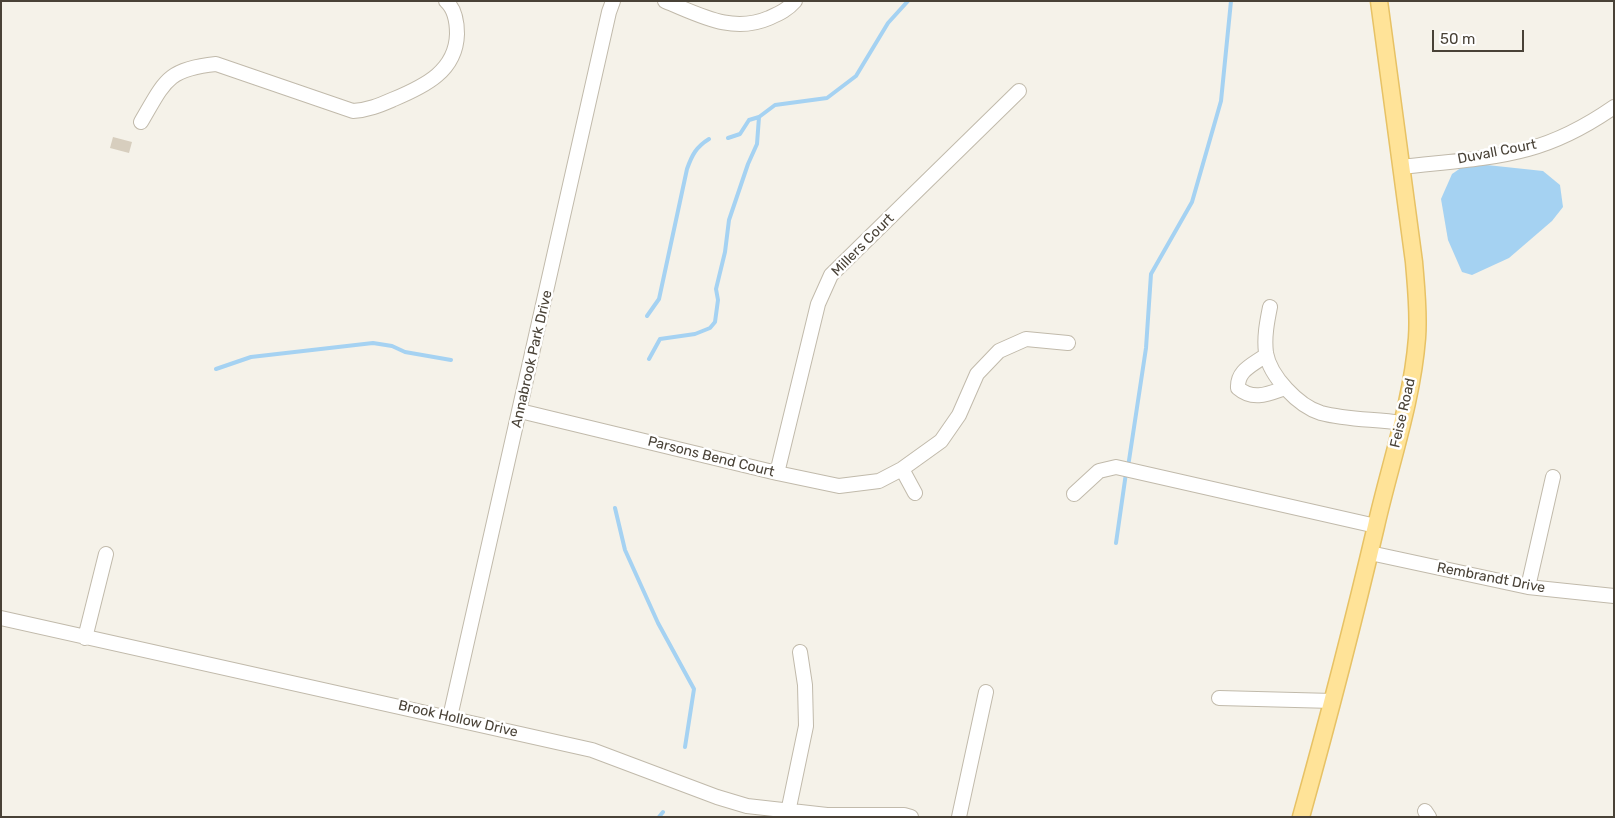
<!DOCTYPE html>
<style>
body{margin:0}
#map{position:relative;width:1615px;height:818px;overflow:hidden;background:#f5f2e9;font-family:Rubik,sans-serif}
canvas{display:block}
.frame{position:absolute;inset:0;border:2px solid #494237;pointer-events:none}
.scale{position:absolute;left:1432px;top:30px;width:92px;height:22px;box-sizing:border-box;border:2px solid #494237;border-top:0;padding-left:6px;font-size:15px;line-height:18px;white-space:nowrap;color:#494237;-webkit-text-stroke:4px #fff;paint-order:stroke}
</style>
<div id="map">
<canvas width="1615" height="818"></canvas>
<div class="frame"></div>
<div class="scale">50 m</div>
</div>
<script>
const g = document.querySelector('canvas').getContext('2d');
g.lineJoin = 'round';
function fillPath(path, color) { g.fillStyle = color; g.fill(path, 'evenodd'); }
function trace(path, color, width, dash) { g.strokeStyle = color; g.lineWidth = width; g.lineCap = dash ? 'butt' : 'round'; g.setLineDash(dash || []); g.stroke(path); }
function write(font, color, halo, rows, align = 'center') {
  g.font = font + ' Rubik,sans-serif'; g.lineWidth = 5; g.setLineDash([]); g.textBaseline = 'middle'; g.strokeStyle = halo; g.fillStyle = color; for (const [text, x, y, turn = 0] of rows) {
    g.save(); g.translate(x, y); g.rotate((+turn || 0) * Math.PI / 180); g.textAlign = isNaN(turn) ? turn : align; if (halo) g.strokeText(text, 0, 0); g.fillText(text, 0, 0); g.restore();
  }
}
fillPath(new Path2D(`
 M1468,163L1543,171L1560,185L1563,207L1552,221L1509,258L1472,275L1462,272L1448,240L1441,199L1452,174Z`), '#a5d2f2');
trace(new Path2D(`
 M728,138L740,134L749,120L759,117
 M647,316L659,299L687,169C692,155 696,147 709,139
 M649,359L660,339L695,334L710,328L715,322L718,300L716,289L725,252L729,220L748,164L757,144L759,117L775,105L827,98L856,76L888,23L908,1
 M216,369L251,357L373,343L392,346L405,352L451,360
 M1128,467L1146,348L1151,274L1192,202L1221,101L1231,1
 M615,508L625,550L658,623L694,689L685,747
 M1116,543L1126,473
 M659,817L663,812`), '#a5d2f2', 4);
fillPath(new Path2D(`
 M113,137L132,142L129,153L110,148Z`), '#d7cebe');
const minor = new Path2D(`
 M665,1C700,15 732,34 769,18C780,13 787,10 795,1
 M141,122C165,81 167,69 216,64L353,111C369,110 380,105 394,99C425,86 456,71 457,34C457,22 455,9 446,1
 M1402,167C1444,162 1488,160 1528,149C1558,141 1588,125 1614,107
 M1270,307C1267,322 1264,337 1266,353C1270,376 1298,406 1321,413C1347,420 1375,419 1401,423
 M1266,355C1253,365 1237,370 1238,388C1253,401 1268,394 1285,388
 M520,411L777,473L839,486L879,481L902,469L941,441L959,415L977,374L999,351L1026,339L1068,343
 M902,469L915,493
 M777,473L818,304L831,275L1019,91
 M1074,494L1099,471L1116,467L1376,526
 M1370,553L1528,587L1614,596
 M1528,587L1553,477
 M1,618L592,750L717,797L747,806L827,815H904L911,817
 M85,638L106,554
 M1219,698L1333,701
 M450,717L609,12L613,1
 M1425,811L1429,817
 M787,817L806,726L805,685L800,652
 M959,817L986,692`);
const major = new Path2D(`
 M1301,817C1328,720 1353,624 1376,526C1390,464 1412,402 1417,338C1419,312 1416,287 1414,262L1379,1`);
trace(minor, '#c1baab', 16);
trace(major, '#e7c265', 19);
trace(minor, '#fff', 14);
trace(major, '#ffe398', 16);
write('14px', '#494237', '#fff', [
 ["Duvall Court",1497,152,-11],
 ["Millers Court",863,245,-45],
 ["Annabrook Park Drive",532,359,-77],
 ["Feise Road",1403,413,-77],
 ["Parsons Bend Court",711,457,14],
 ["Rembrandt Drive",1491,578,11],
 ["Brook Hollow Drive",458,719,13]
]);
</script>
